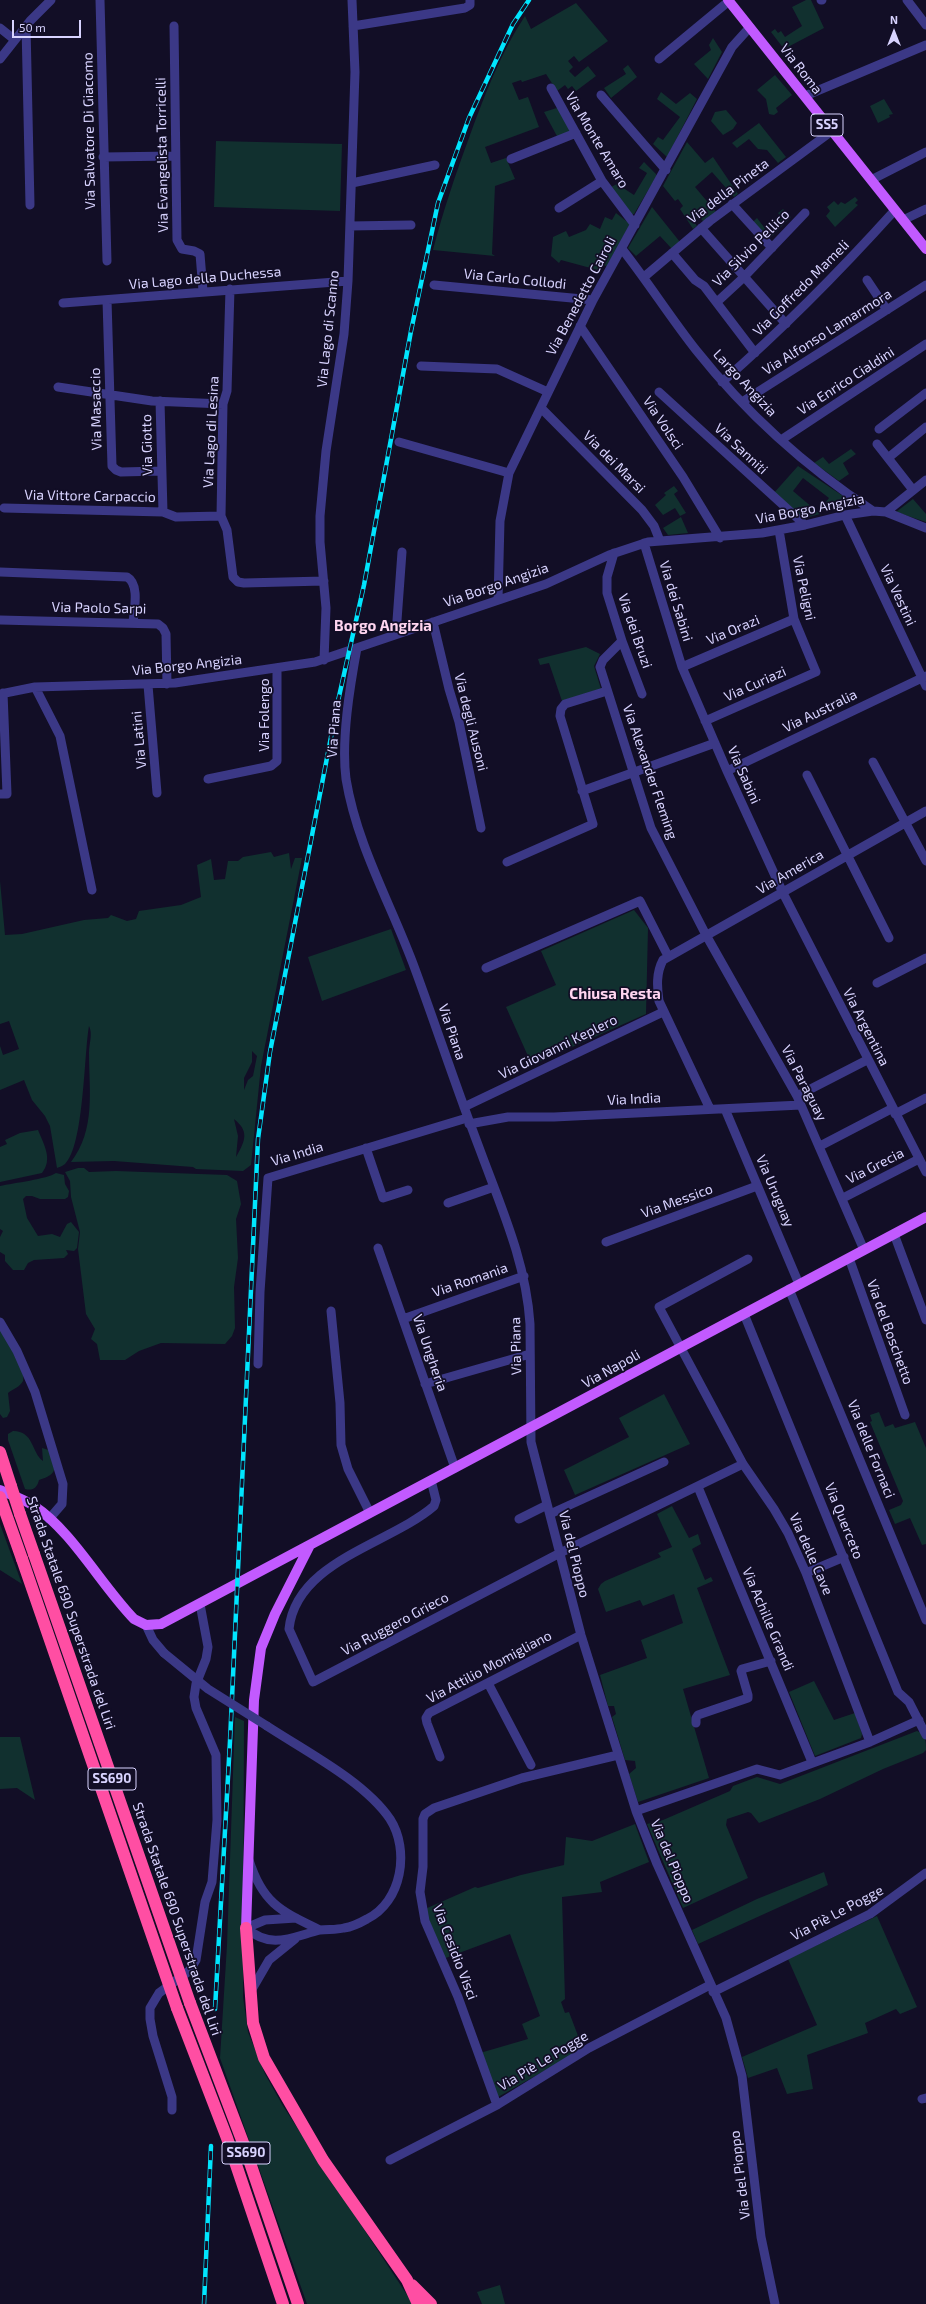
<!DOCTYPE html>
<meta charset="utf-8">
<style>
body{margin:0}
#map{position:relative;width:926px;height:2304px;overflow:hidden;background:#120e26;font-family:"Exo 2",sans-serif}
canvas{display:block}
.north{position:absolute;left:874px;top:12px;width:40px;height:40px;-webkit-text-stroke:3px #120e26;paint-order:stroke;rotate:0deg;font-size:11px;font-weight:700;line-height:16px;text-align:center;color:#d8d3ff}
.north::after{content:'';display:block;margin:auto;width:14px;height:18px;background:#d8d3ff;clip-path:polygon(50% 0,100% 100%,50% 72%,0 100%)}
.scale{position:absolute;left:12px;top:20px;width:69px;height:18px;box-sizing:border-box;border:2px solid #d8d3ff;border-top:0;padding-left:5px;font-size:12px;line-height:14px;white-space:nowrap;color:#d8d3ff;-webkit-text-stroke:3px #120e26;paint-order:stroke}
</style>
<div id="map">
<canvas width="926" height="2304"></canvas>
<div class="north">N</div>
<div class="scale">50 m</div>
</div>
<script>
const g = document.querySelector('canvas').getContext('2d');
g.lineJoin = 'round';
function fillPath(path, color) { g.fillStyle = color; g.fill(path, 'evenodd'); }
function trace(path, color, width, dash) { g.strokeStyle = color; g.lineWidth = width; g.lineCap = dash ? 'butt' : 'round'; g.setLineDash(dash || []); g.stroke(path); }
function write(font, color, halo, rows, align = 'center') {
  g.font = font + ' "Exo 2",sans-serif'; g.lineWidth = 3.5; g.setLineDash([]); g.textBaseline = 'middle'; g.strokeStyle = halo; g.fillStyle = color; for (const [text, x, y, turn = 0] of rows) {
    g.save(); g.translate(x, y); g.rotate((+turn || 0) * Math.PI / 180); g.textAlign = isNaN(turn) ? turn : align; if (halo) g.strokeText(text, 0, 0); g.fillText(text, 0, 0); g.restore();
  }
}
fillPath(new Path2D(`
 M806,0H811L824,28L784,49L771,32L775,29L778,33L781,31L785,37L802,26L792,7Z
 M576,3L608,41L579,62L574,56L568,61L573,67L569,71L575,77L588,66L596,76L576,91L572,86L568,89L565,85L557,91L546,74L522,82L521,80L512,83L519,100L528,97L539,127L485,147L491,163L506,158L515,179L495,186L492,254L495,256L433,250C443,211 456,173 470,135C485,94 501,52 525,16L531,29Z
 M713,38L722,52L708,79L694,64L711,50L709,45Z
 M628,65L637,77L611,98L604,88L626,74L623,69Z
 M775,75L792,95L776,108L778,112L774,115L769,114L766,99L757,90Z
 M661,92L676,104L690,93L697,99L667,157L653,144L658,137L663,140L680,117L657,99Z
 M884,99L893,114L889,115L890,117L878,123L870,106Z
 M560,107L573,132L558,138L544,112Z
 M726,110L737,123L733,129L723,135L711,121L715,112Z
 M759,123L786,157L778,163L767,150L758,149L749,139L737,148L732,143Z
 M216,141L342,144L340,211L214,207Z
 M687,142L705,163L713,157L738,194L734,197L712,172L695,187L716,212L704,222L699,217L694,222L697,226L693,229L680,209L683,206L678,199L675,201L663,186Z
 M644,162L656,174V177L634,214H631L611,187L617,184L634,195L647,173L639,168Z
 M855,197L858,200L855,203L858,205L835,227L826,216L830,211L827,207L834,201L838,205L841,202L845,204Z
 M652,207L680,242L672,249L660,236L636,256L628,248Z
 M783,209L791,217L769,239L753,222L757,218L767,231L782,218L778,213Z
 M616,213L630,224L607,266L602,265L598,270L561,260L559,263L551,256L553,237L566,231L569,237L586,230L590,224L600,229L605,217L612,220Z
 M851,449L856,454L843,463L849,474L839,481L814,463L823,457L829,464Z
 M798,466L852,502L851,507L836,509L826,502L829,498L803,478L793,491L820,514L802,519L773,494Z
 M674,486L678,491L674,494L686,513L680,516L675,508L663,515L655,505L666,495L664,493Z
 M913,499L926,514V522L896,512Z
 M681,517L688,533L668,535L663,528Z
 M586,647L600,654L594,666L601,689L562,701L549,663L540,665L538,659Z
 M271,852L274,857L289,853L291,869L295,858H302L261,1066L251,1165L243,1171L196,1169L193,1167L114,1161L71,1162C96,1129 89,1091 89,1053C89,1044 93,1034 89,1026C84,1054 84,1146 65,1164C63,1166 59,1167 57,1168L50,1126L45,1116L32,1100L24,1080L0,1090V1046L3,1055L19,1049L9,1021L0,1024V881L5,935L22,934L84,920L108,918L111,915L127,921L136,919L139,911L181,905L201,897L197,865L211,859L214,880L225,879L228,861H238L243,857ZM252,1051L257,1056L253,1076L248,1080L244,1090V1078L252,1062ZM234,1119C249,1131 246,1140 236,1157L238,1136Z
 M634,910L648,928L646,1014L532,1065L506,1007L556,985L541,951Z
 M391,929L406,970L322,1001L308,957Z
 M38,1130C44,1145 53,1159 42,1173L0,1182V1147L7,1144L5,1140L20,1133Z
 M78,1168H84L89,1172L116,1171L227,1175L237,1181L241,1204L236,1219L238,1258L234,1287L235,1328L232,1336L225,1344L161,1343L139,1351L125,1360H100L97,1344L91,1339L95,1329L86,1314L78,1249L80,1232L71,1197L70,1181L65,1172Z
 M56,1173L64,1175L65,1184L69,1191L68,1197L65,1199H40L32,1196H26L23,1199L27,1218L38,1236L52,1234L60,1237L67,1224L71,1222L79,1232L77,1248L74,1251L66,1250L68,1254L64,1258L34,1260L28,1263L24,1270H13L5,1261V1255L0,1252V1237L3,1231L0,1229V1186C14,1183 47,1179 56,1173Z
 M0,1327C5,1338 27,1371 23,1381C20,1387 13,1389 8,1393L10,1411L7,1417L3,1418L0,1414Z
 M664,1394L690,1444L575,1495L564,1470L629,1437L619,1418Z
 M879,1412L885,1427L893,1424L895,1428L915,1422L926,1448V1544L922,1545L910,1518L895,1524L889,1510L901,1505L903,1501L870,1422L872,1421L870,1415Z
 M13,1431C34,1431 31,1452 43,1461L42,1448L52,1451C55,1468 59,1474 39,1480C37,1488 33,1491 25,1489L8,1440V1434Z
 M672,1506L689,1538L698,1534L701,1544L692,1549L705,1580L711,1577L713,1581L697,1588L730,1675L683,1689L709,1778L638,1802L629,1774L636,1768L635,1761L625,1760L612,1717L616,1714L614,1706H608L600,1675L647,1658L641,1640L683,1623L674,1594L643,1606L640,1600L606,1612L598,1589L601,1584L605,1581L661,1557L658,1553L672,1547L657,1514Z
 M0,1524L22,1584L0,1570Z
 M814,1681L834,1720L855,1713L862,1734L861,1738L815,1756L789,1692Z
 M235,1717L244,1721L243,1997L248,2032L265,2074L283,2106L413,2304H307L220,2058L227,1945Z
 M917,1731C926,1734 926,1742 926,1750L923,1753L883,1769L820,1799L759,1823L751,1813L748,1812L727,1819L726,1825L748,1878L683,1908L647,1824L663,1820L730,1791L733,1786L757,1777L780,1784Z
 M0,1737H20L35,1800L17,1788L0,1789Z
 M635,1824L649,1862L600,1882L602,1892L562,1897L565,1999L561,2002L565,2013L569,2012L583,2049L498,2097L480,2053L528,2039L522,2024L540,2016L510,1934L443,1959L425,1909L475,1887L478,1888L521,1875L564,1865L566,1837L592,1841Z
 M824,1872L828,1885L698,1944L692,1930L757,1899Z
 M877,1916L917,2007L900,2014L896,2009L865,2023L868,2033L807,2055L813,2089L787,2094L777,2068L748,2078L742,2057L817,2025L788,1959Z
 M500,2285L505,2304H482L477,2292Z`), '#11302f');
trace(new Path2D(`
 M100,0L107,261
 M821,0H822
 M907,0L926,25
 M26,26L30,205
 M174,26L177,240L182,249L194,251L200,254L203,291
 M353,26L465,8L470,5V0
 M0,28L15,40
 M0,59L30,21L51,0
 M659,59L729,1
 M551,88L602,181L635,225
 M601,95L666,170
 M805,96L926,45
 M103,157L175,156
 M511,159L576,133
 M871,180L926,152
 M352,183L435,165
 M732,204L772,248
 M559,208L602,181
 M903,220L926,209
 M350,226L411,225
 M701,228L786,324
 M622,249C648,282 670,317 696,350C746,413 806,467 873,511
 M672,253L695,280L704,286L755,353
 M644,277L710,221L832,131
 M867,280L887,310
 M434,285L593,300
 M230,289L227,391L223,404L221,516L227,530L233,577L238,582L244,583L324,581
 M107,300L112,466L116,470L121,472L161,471
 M717,302L743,278L805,213
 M63,303L348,281
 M580,326L683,477L720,538
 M421,366L497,369L548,392
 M722,382C784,328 840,271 895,210
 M58,387L152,401L223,404
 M659,392L805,525
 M160,401L163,512
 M742,402L926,285
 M541,408L642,510L654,526L660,541
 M879,429L926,393
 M781,440L926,344
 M399,442L509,473
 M877,444L913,490
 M888,458L926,427
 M4,508L163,512L176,517L221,516
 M886,512L926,480
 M845,515L926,686
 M644,543L682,667L727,771L783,893L926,1172
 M614,553L607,577V593L622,641L642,694
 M0,572L127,577C140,584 134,610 133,623
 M498,600L500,521L509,473L593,300L732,47L750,27
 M0,620L158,624L163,628L166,634L167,684
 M433,622L449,689L459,722L481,828
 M396,634L402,552
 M622,641L603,660L600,667L651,828L706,935L797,1096L864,1250
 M357,648C350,686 341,740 346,779C357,846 392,906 415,969C437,1029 457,1090 480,1150C501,1207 526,1262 530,1324L531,1442L581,1635L636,1811L657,1864L726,2018L742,2076L761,2237L775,2304
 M324,660L326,608L320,542V516L326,451L344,334L348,281L355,72L352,0
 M682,667L794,619
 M148,685L157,793
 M35,687L60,736L92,890
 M0,694L35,687L175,683L315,662L546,584L609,555L648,542L762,533L805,525L845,515L873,511L886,512L926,528
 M705,721L816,672L794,619L779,530
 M873,762L926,861
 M727,771L926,676
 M807,775L889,938
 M208,779L271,766L277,761V668
 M582,791L715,743
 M0,794H7L3,693
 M507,862L593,824L560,716L561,709L565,704L607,691
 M486,968L640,901L668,956
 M877,983L926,958
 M797,1096L867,1060
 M464,1107L663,1012
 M710,1109L659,1001C657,987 656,973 663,960L926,811
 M725,1109L799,1284
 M895,1114L926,1098
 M469,1124L508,1117H554L801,1105
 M820,1146L893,1108
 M366,1148L383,1198L408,1190
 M843,1198L919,1159
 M448,1203L494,1187
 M894,1234L926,1320
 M606,1242L757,1186
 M378,1248L455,1468
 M849,1258L905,1415
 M748,1259L659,1307L743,1464L774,1509L788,1533L806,1573L870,1742
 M789,1289L926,1620
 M331,1311L340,1403L341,1445L348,1469L370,1513
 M744,1314L898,1692L909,1702L926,1735
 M403,1319L524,1276
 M0,1322L17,1351L35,1392L63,1484L62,1504L49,1519
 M258,1364L260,1292L268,1178L467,1118
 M425,1384L530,1354
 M431,1480L436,1500L434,1506C390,1544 296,1561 289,1629L313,1682L560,1553L743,1464
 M698,1487L812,1762
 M550,1514L664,1462
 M519,1519L547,1505
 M806,1573L844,1557
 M146,1625L153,1640L164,1653
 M488,1683L531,1765
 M696,1723V1718L698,1715L748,1698V1695L741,1671L742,1669L771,1661
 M267,1726C305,1751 364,1781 390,1819C410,1850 402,1902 367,1919C360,1923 351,1927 344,1928C336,1930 328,1929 320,1930C292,1937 271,1950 246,1928L265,1920L296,1918
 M440,1757L427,1723L426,1718L429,1713L581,1635
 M636,1811L757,1769L780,1775L870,1742L919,1720
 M249,1860C263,1904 281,1911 320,1930
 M251,1991L269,1960L295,1939
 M713,1992L870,1914L926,1873
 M922,2099L926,2098
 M497,2105L458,1997L425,1921L420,1892L423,1867V1819L425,1814L434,1808L522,1778L618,1755
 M172,2110V2097L153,2036L150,2019V2008L159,1993L189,1971L196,1960L205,1902L212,1882L217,1820L216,1755L196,1708L194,1697L196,1684L206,1659L208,1647L200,1604
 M390,2160L497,2105L589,2048L710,1985`), '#3b3886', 9);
trace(new Path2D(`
 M728,0L926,249
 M0,1490C11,1495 24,1499 34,1506C72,1531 101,1585 134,1619L146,1625L161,1624L926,1217
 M246,1928L254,1700L261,1648L275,1614L310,1545`), '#c25aff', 10);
trace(new Path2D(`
 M0,1452L11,1486
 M0,1497L22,1559
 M20,1514L34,1554
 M246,1928L253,2023L264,2058L323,2160L407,2280L418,2304
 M190,2003L245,2148L298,2304
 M177,2008L227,2138L283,2304
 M412,2285L431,2304`), '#ff4ea3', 12);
const rail = new Path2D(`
 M215,2009L230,1741L258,1139L270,1052L338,701L364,585L411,331L438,203L469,118L513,24L529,0
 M204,2304L211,2146`);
trace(rail, '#00e5fe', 4.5);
trace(rail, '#120e26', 3, [9]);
trace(new Path2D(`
 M164,1653L208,1689L267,1726`), '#3b3886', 9);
trace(new Path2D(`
 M11,1486L20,1514
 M34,1554L190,2003
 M22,1559L177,2008`), '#ff4ea3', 12);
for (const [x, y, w] of [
 [827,125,32],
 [112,1779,48],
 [246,2153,48]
]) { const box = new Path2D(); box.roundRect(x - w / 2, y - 11, w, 22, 3); g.fillStyle = '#120e26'; g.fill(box); trace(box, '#d8d3ff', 1); }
write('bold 13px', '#d8d3ff', null, [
 ["SS5",827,125],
 ["SS690",112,1779],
 ["SS690",246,2153]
]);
write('14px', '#d8d3ff', '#120e26', [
 ["Via Roma",801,69,52],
 ["Via Salvatore Di Giacomo",89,131,-91],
 ["Via Monte Amaro",597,140,59],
 ["Via Evangelista Torricelli",162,155,-91],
 ["Via della Pineta",728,191,-37],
 ["Via Silvio Pellico",751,248,-45],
 ["Via Lago della Duchessa",205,278,-5],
 ["Via Carlo Collodi",515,279,6],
 ["Via Goffredo Mameli",801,288,-45],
 ["Via Benedetto Cairoli",581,296,-62],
 ["Via Lago di Scanno",328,329,-84],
 ["Via Alfonso Lamarmora",827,332,-32],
 ["Via Enrico Cialdini",846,381,-33],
 ["Largo Angizia",745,383,47],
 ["Via Masaccio",96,409,-91],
 ["Via Volsci",663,423,56],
 ["Via Lago di Lesina",211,432,-87],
 ["Via Giotto",147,445,-91],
 ["Via Sanniti",741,449,43],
 ["Via dei Marsi",614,462,45],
 ["Via Vittore Carpaccio",90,496,1],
 ["Via Borgo Angizia",810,509,-11],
 ["Via Borgo Angizia",496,585,-19],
 ["Via Peligni",804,588,78],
 ["Via Vestini",898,595,65],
 ["Via dei Sabini",676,601,73],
 ["Via Paolo Sarpi",99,608,1],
 ["Via Orazi",733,630,-23],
 ["Via dei Bruzi",635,631,71],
 ["Via Borgo Angizia",187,665,-6],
 ["Via Curiazi",755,684,-24],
 ["Via Australia",820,711,-26],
 ["Via Folengo",264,715,-90],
 ["Via degli Ausoni",471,722,76],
 ["Via Piana",334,729,-86],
 ["Via Latini",139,740,-95],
 ["Via Alexander Fleming",650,772,71],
 ["Via Sabini",744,775,66],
 ["Via America",790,872,-30],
 ["Via Argentina",866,1027,63],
 ["Via Piana",452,1032,71],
 ["Via Giovanni Keplero",558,1047,-26],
 ["Via Paraguay",804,1083,63],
 ["Via India",634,1099,-3],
 ["Via India",297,1154,-17],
 ["Via Grecia",875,1166,-27],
 ["Via Uruguay",775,1191,67],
 ["Via Messico",677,1201,-20],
 ["Via Romania",470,1280,-19],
 ["Via del Boschetto",890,1332,70],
 ["Via Piana",516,1346,-91],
 ["Via Ungheria",430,1353,71],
 ["Via Napoli",611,1369,-29],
 ["Via delle Fornaci",871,1449,68],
 ["Via Querceto",844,1521,68],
 ["Via del Pioppo",574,1554,76],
 ["Via delle Cave",811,1554,66],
 ["Strada Statale 690 Superstrada del Liri",71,1613,71],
 ["Via Achille Grandi",768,1619,67],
 ["Via Ruggero Grieco",395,1624,-28],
 ["Via Attilio Momigliano",489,1667,-28],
 ["Via del Pioppo",672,1861,67],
 ["Via Piè Le Pogge",837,1913,-28],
 ["Strada Statale 690 Superstrada del Liri",177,1919,71],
 ["Via Cesidio Visci",455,1952,69],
 ["Via Piè Le Pogge",543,2061,-31],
 ["Via del Pioppo",740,2175,-97]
]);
write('bold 15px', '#ffd5f0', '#120e26', [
 ["Borgo Angizia",383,626],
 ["Chiusa Resta",615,994]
]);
</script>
